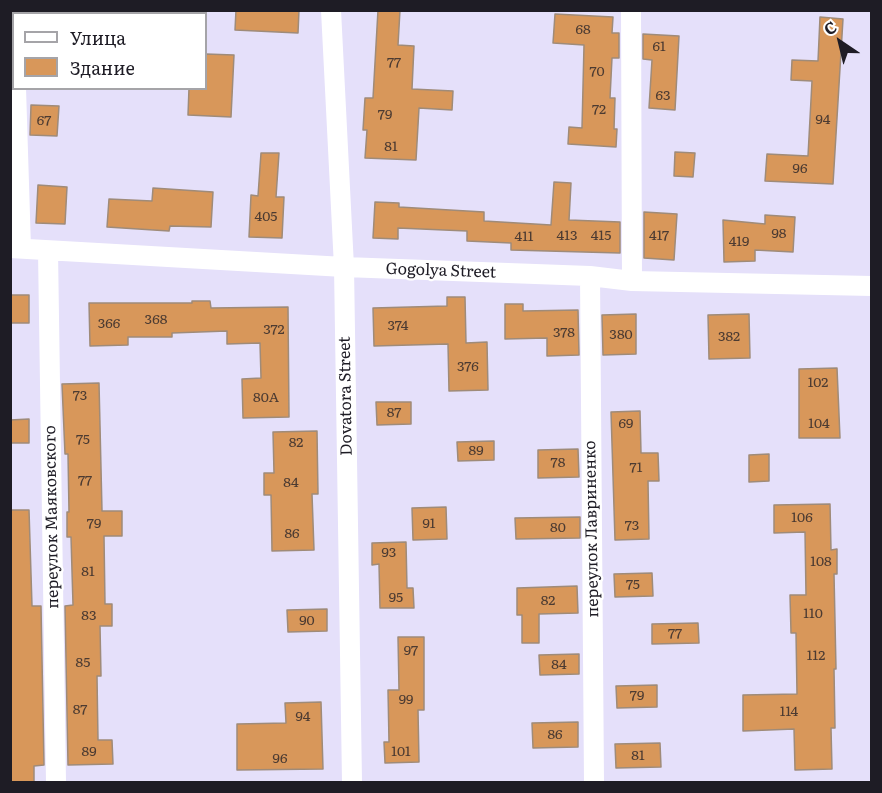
<!DOCTYPE html>
<meta charset="utf-8">
<style>
body{margin:0}
#map{position:relative;width:882px;height:793px;overflow:hidden;background:#e5e0fa;font-family:Literata,serif}
canvas{display:block}
.frame{position:absolute;inset:0;border:12px solid #1e1c25;pointer-events:none}
.legend{position:absolute;left:12px;top:12px;width:195px;height:78px;box-sizing:border-box;background:#fff;border:2px solid #a5a4a8;margin:0;padding:8px 10px;list-style:none;font-size:18px;color:#1e1c25}
.legend li{display:flex;align-items:center;gap:12px;height:30px}
.legend b{width:30px;border:2px solid #a5a4a8}
.north{position:absolute;left:810px;top:12px;width:60px;height:60px;-webkit-text-stroke:4px #fff;paint-order:stroke;rotate:325deg;font-size:16px;font-weight:700;line-height:24px;text-align:center;color:#1e1c25}
.north::after{content:'';display:block;margin:auto;width:21px;height:27px;background:#1e1c25;clip-path:polygon(50% 0,100% 100%,50% 72%,0 100%)}
</style>
<div id="map">
<canvas width="882" height="793"></canvas>
<div class="frame"></div>
<ul class="legend">
<li><b style="height:8px;background:#fff"></b>Улица</li>
<li><b style="height:16px;background:#d8975a"></b>Здание</li>
</ul>
<div class="north">С</div>
</div>
<script>
const g = document.querySelector('canvas').getContext('2d');
g.lineJoin = 'round';
function fillPath(path, color) { g.fillStyle = color; g.fill(path, 'evenodd'); }
function trace(path, color, width, dash) { g.strokeStyle = color; g.lineWidth = width; g.lineCap = dash ? 'butt' : 'round'; g.setLineDash(dash || []); g.stroke(path); }
function write(font, color, halo, rows, align = 'center') {
  g.font = font + ' Literata,serif'; g.lineWidth = 4.5; g.setLineDash([]); g.textBaseline = 'middle'; g.strokeStyle = halo; g.fillStyle = color; for (const [text, x, y, turn = 0] of rows) {
    g.save(); g.translate(x, y); g.rotate((+turn || 0) * Math.PI / 180); g.textAlign = isNaN(turn) ? turn : align; if (halo) g.strokeText(text, 0, 0); g.fillText(text, 0, 0); g.restore();
  }
}
const building = new Path2D(`
 M236,10H299L298,33L235,30Z
 M378,10H400L398,45L414,46L412,89L453,91L452,110L419,108L416,160L365,158L367,130H363L365,98H373Z
 M555,14L613,17L612,33H619V58H612L610,98H615L614,129H617L616,147L568,144L569,127L582,128L584,45L553,43Z
 M820,17L843,19L833,184L765,181L767,154L808,156L812,81L791,80L792,60L818,61Z
 M643,34L679,36L675,110L649,108L652,60L643,59Z
 M206,54L234,55L231,117L188,115L189,88H206Z
 M31,105L59,106L57,136L30,135Z
 M675,152L695,153L693,177L674,176Z
 M261,153H279L276,197H284L282,238L249,237L251,195L258,196Z
 M554,182L571,183L569,220L620,222V253L511,250V243L467,241V231L398,228V239L373,238L375,202L399,203V207L484,212V221L551,225Z
 M38,185L67,187L65,224L36,223Z
 M153,188L213,192L211,227L170,226L169,231L107,227L109,199L152,201Z
 M644,212L677,214L674,260L644,258Z
 M765,215L795,217L793,252L755,250V261L724,262L723,220L765,224Z
 M10,295H29V323H10Z
 M447,297H465L466,343L487,342L488,390L449,391L448,344L374,346L373,308L447,306Z
 M192,301H210L211,308L288,307L289,417L243,418L242,379L261,378L260,343L227,344V331L172,333V337H128V345L90,346L89,303H192Z
 M505,304H523V311L578,310L579,355L547,356V338L505,339Z
 M636,314V354L603,355L602,315Z
 M749,314L750,358L709,359L708,315Z
 M837,368L840,438H799V369Z
 M99,383L102,511H122V536H104L105,604H112V626H100L101,676H97L98,740H112L113,764L68,765L65,606L73,605L71,537H67V512H69L68,454H65L62,384Z
 M376,402H411V424L377,425Z
 M640,411L641,453H658L659,481H648L649,539L615,540L611,412Z
 M29,419V443H10V420Z
 M317,431L318,494H312L314,550L272,551L271,495H264V473H274L273,432Z
 M494,441V460L458,461L457,442Z
 M578,449L579,477L538,478V450Z
 M769,454V481L749,482V455Z
 M830,504L831,550L837,549V574H834L836,669H834L835,728H831L832,769L795,770L794,729L743,731V695L797,694L796,633H791L790,595H806L805,532L774,533V505Z
 M446,507L447,539L413,540L412,508Z
 M10,510H29L32,606H41L44,765L34,766V783H10Z
 M580,517V538L516,539L515,518Z
 M406,542L407,588H413L414,608H380L379,564L372,565V543Z
 M652,573L653,596L615,597L614,574Z
 M577,586L578,613L539,614V643H522V615H517V588Z
 M327,609V631L288,632L287,610Z
 M698,623L699,643L652,644V624Z
 M398,637H424V710H418L419,762L385,763L384,742H389L388,690H399Z
 M579,654V674L540,675L539,655Z
 M657,685V707L617,708L616,686Z
 M321,702L323,769L237,770V724L286,723L285,703Z
 M578,722V747L533,748L532,723Z
 M660,743L661,767L616,768L615,744Z`);
fillPath(building, '#d8975a');
trace(building, '#9f8b79', 1.5);
trace(new Path2D(`
 M13,10L14,24
 M331,10L344,267L352,782
 M631,10L632,281
 M16,88L21,248
 M10,248L344,267L590,276L632,281L872,286
 M48,251L56,782
 M590,276L594,782`), '#fff', 20);
write('14px', '#4c3b32', null, [
 ["68",583,30],
 ["61",659,47],
 ["77",394,63],
 ["70",597,72],
 ["63",663,96],
 ["72",599,110],
 ["79",385,115],
 ["94",823,120],
 ["67",44,121],
 ["81",391,147],
 ["96",800,169],
 ["405",266,217],
 ["98",779,234],
 ["413",567,236],
 ["415",601,236],
 ["417",659,236],
 ["411",524,237],
 ["419",739,242],
 ["368",156,320],
 ["366",109,324],
 ["374",398,326],
 ["372",274,330],
 ["378",564,333],
 ["380",621,335],
 ["382",729,337],
 ["376",468,367],
 ["102",818,383],
 ["73",80,396],
 ["80А",266,398],
 ["87",394,413],
 ["69",626,424],
 ["104",819,424],
 ["75",83,440],
 ["82",296,443],
 ["89",476,451],
 ["78",558,463],
 ["71",636,468],
 ["77",85,481],
 ["84",291,483],
 ["106",802,518],
 ["79",94,524],
 ["91",429,524],
 ["73",632,526],
 ["80",558,528],
 ["86",292,534],
 ["93",389,553],
 ["108",821,562],
 ["81",88,572],
 ["75",633,585],
 ["95",396,598],
 ["82",548,601],
 ["110",813,614],
 ["83",89,616],
 ["90",307,621],
 ["77",675,634],
 ["97",411,651],
 ["112",816,656],
 ["85",83,663],
 ["84",559,665],
 ["79",637,696],
 ["99",406,700],
 ["87",80,710],
 ["114",789,712],
 ["94",303,717],
 ["86",555,735],
 ["89",89,752],
 ["101",401,752],
 ["81",638,756],
 ["96",280,759]
]);
write('16px', '#1e1c25', '#fff', [
 ["Gogolya Street",441,271,2],
 ["Dovatora Street",346,396,-91],
 ["переулок Маяковского",52,517,-91],
 ["переулок Лавриненко",592,529,-91]
]);
</script>
